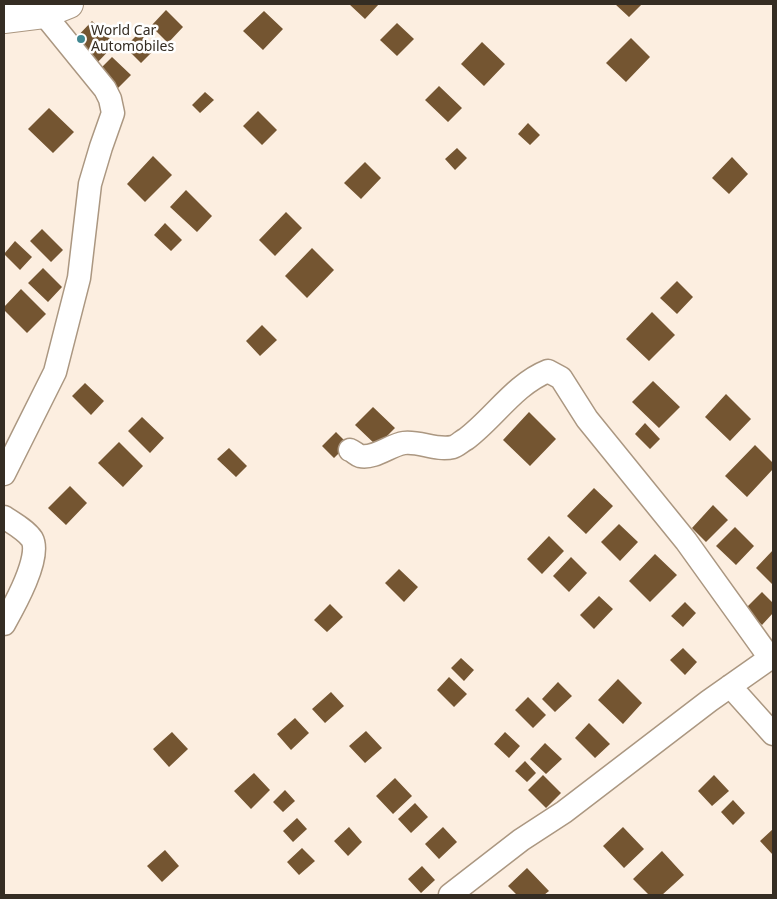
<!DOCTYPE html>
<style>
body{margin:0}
#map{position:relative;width:777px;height:899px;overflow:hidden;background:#fceee0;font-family:"Noto Sans",sans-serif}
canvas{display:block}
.frame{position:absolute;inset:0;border:5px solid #352d23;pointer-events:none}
</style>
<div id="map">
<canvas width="777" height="899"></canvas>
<div class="frame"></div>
</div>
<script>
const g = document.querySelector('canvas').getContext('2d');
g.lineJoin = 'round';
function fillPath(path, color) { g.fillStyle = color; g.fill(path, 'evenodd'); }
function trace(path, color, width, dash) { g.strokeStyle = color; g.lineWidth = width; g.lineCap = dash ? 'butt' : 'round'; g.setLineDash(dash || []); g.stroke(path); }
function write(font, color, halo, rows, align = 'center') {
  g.font = font + ' "Noto Sans",sans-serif'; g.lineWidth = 5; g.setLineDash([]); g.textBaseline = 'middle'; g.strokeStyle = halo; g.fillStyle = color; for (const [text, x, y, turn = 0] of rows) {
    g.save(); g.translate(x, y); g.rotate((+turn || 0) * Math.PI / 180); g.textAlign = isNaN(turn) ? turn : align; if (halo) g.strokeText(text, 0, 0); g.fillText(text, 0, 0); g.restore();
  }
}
fillPath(new Path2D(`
 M349,4H379L365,19Z
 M615,4H642L629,17Z
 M166,10L183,27L168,43L151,26Z
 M264,11L283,29L263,50L243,31Z
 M92,21L115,44L96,64L73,41Z
 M397,23L414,39L397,56L380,40Z
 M139,33L155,49L141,63L125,47Z
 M631,38L650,57L626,82L606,63Z
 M482,42L505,64L484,86L461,64Z
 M112,57L131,75L117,89L98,71Z
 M439,86L462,108L448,122L425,100Z
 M205,92L214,100L200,113L192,105Z
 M49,108L74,132L53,153L28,129Z
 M258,111L277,130L262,145L243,126Z
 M528,123L540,135L530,145L518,134Z
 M457,148L467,158L455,170L445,159Z
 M153,156L172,175L145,202L127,184Z
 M732,157L748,174L729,194L712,178Z
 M365,162L381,178L361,199L344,183Z
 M186,190L212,216L197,232L170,207Z
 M286,212L302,228L275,256L259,240Z
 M165,223L182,240L171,251L154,235Z
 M42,229L63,250L51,262L30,241Z
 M15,241L32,257L20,270L4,254Z
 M312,248L334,270L307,298L285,276Z
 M43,268L62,287L48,302L28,283Z
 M677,281L693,297L677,314L660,298Z
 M21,289L46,314L27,333L4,310V307Z
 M652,312L675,335L649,361L626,339Z
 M262,325L277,340L260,356L246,341Z
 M653,381L680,407L659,428L632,402Z
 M85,383L104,401L91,415L72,396Z
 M726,394L751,419L730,441L705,417Z
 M373,407L395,428L377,446L355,425Z
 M529,412L556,439L530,466L503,440Z
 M142,417L164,438L150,453L128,431Z
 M645,423L660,439L650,449L635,434Z
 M336,432L348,444L334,458L322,446Z
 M119,442L143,466L123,487L98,463Z
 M755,445L773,463V469L747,497L725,476Z
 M229,448L247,466L236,477L217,459Z
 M70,486L87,503L66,525L48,508Z
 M594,488L613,506L586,534L567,516Z
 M713,505L728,520L706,542L692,528Z
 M619,524L638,542L620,561L601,542Z
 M735,527L754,546L736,565L716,546Z
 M549,536L564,551L542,574L527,559Z
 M773,550V585L756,568Z
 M655,554L677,575L650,602L629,581Z
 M571,557L587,573L569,592L553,576Z
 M399,569L418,587L404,602L385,583Z
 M762,592L773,603V613L762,625L745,609Z
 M599,596L613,609L594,629L580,615Z
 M685,602L696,613L683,627L671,616Z
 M330,604L343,617L327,632L314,620Z
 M683,648L697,662L685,675L670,660Z
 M461,658L474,670L464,681L451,668Z
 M449,677L467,694L454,707L437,690Z
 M618,679L642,703L623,724L598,700Z
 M558,682L572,696L555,712L542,699Z
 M331,692L344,706L325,723L312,709Z
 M528,697L546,715L533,728L515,710Z
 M295,718L309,733L291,750L277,734Z
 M589,723L610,744L595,758L575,738Z
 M366,731L382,748L365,763L349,746Z
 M172,732L188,749L169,767L153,749Z
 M505,732L520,746L509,758L494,744Z
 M545,743L562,759L546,774L530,759Z
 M525,761L536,773L527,782L515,771Z
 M254,773L270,790L251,809L234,791Z
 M543,775L561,793L546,808L528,790Z
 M714,775L729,791L712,806L698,791Z
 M395,778L412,796L393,814L376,796Z
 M285,790L295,801L283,812L273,802Z
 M733,800L745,813L733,825L721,812Z
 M415,803L428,817L411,833L398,819Z
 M297,818L307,829L293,842L283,831Z
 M349,827L362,842L348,856L334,841Z
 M443,827L457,842L439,859L425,844Z
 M623,827L644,849L624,868L603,846Z
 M773,829V855L760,841Z
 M302,848L315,861L299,875L287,862Z
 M165,850L179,866L162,882L147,866Z
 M662,851L684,875L662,895H649L633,879Z
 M422,866L435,880L421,893L408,879Z
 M527,868L549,891L544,895H517L508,886Z`), '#745531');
const minor = new Path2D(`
 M350,450C353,451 357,455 360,456C375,459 390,445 404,443C420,441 436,451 453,447C457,446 462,441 466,439C494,418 515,384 548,371L561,378L587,419L686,541L770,658
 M4,474L55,372L79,278L90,184L101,147L113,113L110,99L105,89L44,14
 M4,517C13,523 26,530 32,539C42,557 13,608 4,624
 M730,686L773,734
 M450,895L521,840L564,812L709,701L773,656`);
const highway = new Path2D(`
 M4,19L44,14L69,4`);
trace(minor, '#ab9781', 25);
trace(highway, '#ab9781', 30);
trace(minor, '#fff', 22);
trace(highway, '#fff', 28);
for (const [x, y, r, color] of [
 [81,39,5,"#408791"]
]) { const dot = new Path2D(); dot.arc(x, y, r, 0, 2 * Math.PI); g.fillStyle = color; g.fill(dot); trace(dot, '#fff', 2); }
write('14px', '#352d23', '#fff', [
 ["World Car",91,31],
 ["Automobiles",91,47]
], 'left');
</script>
